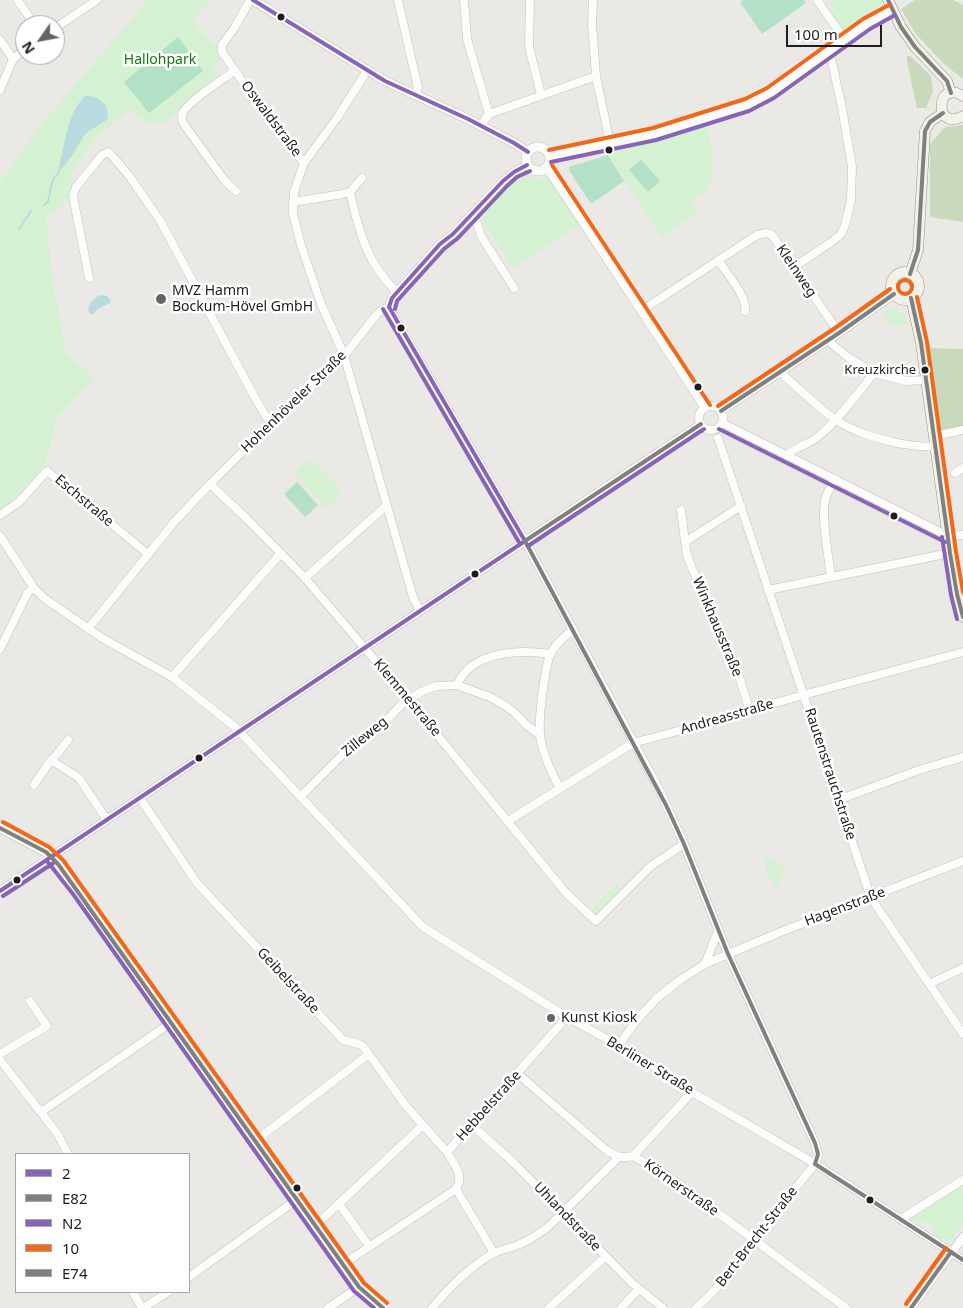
<!DOCTYPE html>
<meta charset="utf-8">
<style>
body{margin:0}
#map{position:relative;width:963px;height:1308px;overflow:hidden;background:#ebe9e6;font-family:"Noto Sans",sans-serif}
canvas{display:block}
.legend{position:absolute;left:15px;top:1153px;width:175px;height:140px;box-sizing:border-box;background:#fff;border:1px solid #a5a5a5;margin:0;padding:6px 9px;list-style:none;font-size:15px;color:#1d1d1d}
.legend li{display:flex;align-items:center;gap:10px;height:25px}
.legend b{width:25px;border:1px solid #a5a5a5}
.north{position:absolute;left:15px;top:15px;width:50px;height:50px;box-sizing:border-box;background:#fff;border:1px solid #a5a5a5;border-radius:50%;rotate:237deg;font-size:14px;font-weight:700;line-height:20px;text-align:center;color:#1d1d1d}
.north::after{content:'';display:block;margin:auto;width:18px;height:22px;background:#656463;clip-path:polygon(50% 0,100% 100%,50% 72%,0 100%)}
.scale{position:absolute;left:786px;top:25px;width:96px;height:22px;box-sizing:border-box;border:2px solid #1d1d1d;border-top:0;padding-left:6px;font-size:15px;line-height:18px;white-space:nowrap;color:#1d1d1d;-webkit-text-stroke:4px #fff;paint-order:stroke}
</style>
<div id="map">
<canvas width="963" height="1308"></canvas>
<ul class="legend">
<li><b style="height:6px;background:#8864b9"></b>2</li>
<li><b style="height:6px;background:#808080"></b>E82</li>
<li><b style="height:6px;background:#8864b9"></b>N2</li>
<li><b style="height:6px;background:#f36717"></b>10</li>
<li><b style="height:6px;background:#808080"></b>E74</li>
</ul>
<div class="north">N</div>
<div class="scale">100 m</div>
</div>
<script>
const g = document.querySelector('canvas').getContext('2d');
g.lineJoin = 'round';
function fillPath(path, color) { g.fillStyle = color; g.fill(path, 'evenodd'); }
function trace(path, color, width, dash) { g.strokeStyle = color; g.lineWidth = width; g.lineCap = dash ? 'butt' : 'round'; g.setLineDash(dash || []); g.stroke(path); }
function write(font, color, halo, rows, align = 'center') {
  g.font = font + ' "Noto Sans",sans-serif'; g.lineWidth = 5; g.setLineDash([]); g.textBaseline = 'middle'; g.strokeStyle = halo; g.fillStyle = color; for (const [text, x, y, turn = 0] of rows) {
    g.save(); g.translate(x, y); g.rotate((+turn || 0) * Math.PI / 180); g.textAlign = isNaN(turn) ? turn : align; if (halo) g.strokeText(text, 0, 0); g.fillText(text, 0, 0); g.restore();
  }
}
fillPath(new Path2D(`
 M915,0H953L963,5V79L944,64L916,34L901,9Z
 M907,56H910L931,76L933,92L926,108H917L907,62Z
 M963,125V222L930,217V144L945,127Z
 M928,348L963,349V426L939,431Z`), '#c9d9bc');
fillPath(new Path2D(`
 M148,0H212L192,21L217,47V51L220,60L212,66L218,74L205,84L167,122C146,123 145,122 128,110L96,138L71,174C77,199 64,203 46,217L52,277L65,352L95,378L57,417L45,464L12,502L0,510V182L42,124Z
 M828,0H883L885,4L883,11L845,36L829,12L834,9Z
 M704,125C710,133 714,162 713,173C712,179 708,186 706,192L692,200V202L699,212L662,237L608,155L655,138Z
 M527,173C533,180 540,182 548,176L581,224L513,268L479,214L506,185Z
 M889,310H898L905,318L909,324L890,325L881,312Z
 M313,462C323,471 338,481 341,496L326,508L294,473L305,463Z
 M763,855L786,868L776,887L772,884L774,881L769,879Z
 M616,884L622,890L595,917L589,912Z
 M963,1184V1225C949,1235 956,1249 933,1234L936,1228L925,1220L921,1225L910,1218Z`), '#d4f1d1');
fillPath(new Path2D(`
 M743,0H804L806,3L762,34L740,2Z
 M178,37L203,71L149,113L124,82Z
 M608,155L624,181L591,204L572,175L569,171V167Z
 M641,160L660,181L648,192L629,170Z
 M297,482L318,505L305,517L284,494Z`), '#b2e1c7');
fillPath(new Path2D(`
 M85,96C98,95 112,106 107,120L86,133L83,137L73,154L58,173V171C65,146 66,115 85,96Z
 M100,295L107,296L111,301L110,303L98,309L93,314H90L88,310C89,303 93,299 100,295Z`), '#b9dade');
trace(new Path2D(`
 M50,191L53,180L58,173
 M44,205L48,202L50,193
 M19,229L31,211`), '#b9dade', 2);
const minor = new Path2D(`
 M250,0L235,27L222,45V52L270,121L304,163
 M398,0L418,88L415,95
 M464,0L467,39L489,114
 M530,0L529,47L541,95
 M593,0L592,24L596,76L610,143
 M817,0L845,40
 M18,1L35,25
 M55,28L97,0
 M0,40L13,59
 M234,71C222,80 190,100 183,112C181,115 182,119 183,123L225,181L236,191
 M367,71L337,118L304,163L294,192L293,213L301,245L321,304L344,355L413,597L420,611
 M0,90L13,59L25,49
 M480,126L489,114L596,76
 M547,168L705,408
 M350,192L362,178
 M293,202L343,194L350,192C358,229 368,266 397,292
 M471,215L477,223L481,236L514,288
 M718,260C726,272 748,298 745,311
 M794,267L833,241L841,234L845,225L851,200L852,167L842,108L832,62L827,52
 M89,278L73,196L76,187L102,155L109,152L130,177L161,222L254,396L271,425
 M389,307L391,312L525,541L660,791L684,844L728,954L815,1143L818,1154L815,1164C796,1188 776,1211 758,1235C737,1262 722,1286 696,1308
 M389,307L390,303L392,298L440,244L453,234L503,181L514,172L527,165
 M641,311L757,235L767,233L772,235L839,333
 M829,339L833,345L849,358L874,373L906,381L926,380
 M780,372C798,388 816,406 836,420C854,432 876,438 897,443C910,445 923,448 935,446
 M699 418a12 12 0 1 1 24 0a12 12 0 1 1-24 0Z
 M721,411L839,333L894,294
 M722,423L948,536L963,535
 M934,436L963,430
 M718,438L871,898L963,1034
 M787,455C797,446 811,444 820,435C841,417 857,394 874,373
 M955,473L963,468
 M210,484L247,519L305,578L408,699L566,893L596,921L651,866L684,844
 M741,506L685,542L687,555L692,568L736,667L750,711
 M681,510L685,542
 M0,515L19,502L47,471L148,554
 M0,536L34,588L44,598L102,638L172,677L235,727L423,927L567,1017L645,1060L669,1078L692,1092L819,1166L963,1260
 M831,577C829,558 820,514 826,497C828,491 832,485 835,479
 M305,578L387,505
 M768,590L950,553
 M88,629L175,521L210,484L263,431L340,361L377,314L382,310L389,307
 M0,649L28,592L34,588
 M172,677L281,553
 M457,685C472,651 518,649 551,654
 M51,760L79,778L107,820
 M34,785L51,760L57,754L68,740
 M560,788C552,775 542,751 540,735C539,719 541,703 543,689C545,678 546,665 550,655C554,645 565,636 573,629
 M300,797L343,754L382,725L402,704L421,692L430,688L438,686L457,685L490,697L506,706L516,714L525,724L540,735
 M140,798L197,883L343,1040L359,1044L363,1046L406,1106L447,1152
 M838,800L919,770L963,757
 M508,821L633,743L674,732L803,695L963,652
 M0,891L633,469L701,424
 M705,964L718,931
 M929,984L963,968
 M619,1045L636,1021L657,998L680,980L705,964L783,931L963,861
 M0,1054L47,1026L30,1001
 M0,1060L57,1133L68,1154
 M518,1074L606,1150C616,1156 621,1159 633,1156L668,1176L846,1308
 M41,1112L172,1022
 M472,1125L515,1164L632,1283L663,1308
 M255,1141L369,1054
 M633,1156L692,1092
 M456,1189L494,1253
 M339,1204L369,1246
 M901,1219L963,1180
 M315,1226L423,1125
 M342,1265L456,1189C465,1176 454,1164 447,1152L567,1017
 M189,1277L296,1200
 M133,1292L142,1308
 M143,1308L168,1292
 M328,1308L359,1287
 M432,1308C448,1289 472,1265 494,1253C502,1249 512,1248 520,1244C530,1240 538,1234 547,1228L619,1157
 M549,1308L605,1257
 M621,1308L639,1289
 M911,1308L963,1237`);
const tertiary = new Path2D(`
 M253,0L385,81L468,119L514,143L528,152
 M526 159a12 12 0 1 1 24 0a12 12 0 1 1-24 0Z
 M550,156L572,152L655,134L747,105L770,93L867,24L892,10
 M0,828L46,852L58,864L120,950L315,1226L359,1287L383,1308`);
const secondary = new Path2D(`
 M888,0L901,27L915,47L947,81L951,93
 M963,96C935,78 934,133 963,116
 M891 286a14 14 0 1 1 28 0a14 14 0 1 1-28 0Z
 M910,274L918,250L925,131L930,122L943,113
 M911,298L921,343L950,553L957,594L963,617`);
trace(minor, '#c1c0be', 9);
trace(tertiary, '#c1c0be', 10);
trace(secondary, '#95937e', 11);
trace(minor, '#fcfcfb', 8);
trace(tertiary, '#fcfcfb', 9);
trace(secondary, '#f3f2e9', 10);
trace(new Path2D(`
 M253,0L385,81L468,119L514,143L528,152
 M389,307L525,541
 M389,307L392,298L440,244L453,234L503,181L514,172L527,165
 M0,891L525,541`), '#8864b9', 4);
trace(new Path2D(`
 M888,0L901,27L915,47L947,81L951,93
 M910,274L918,250L925,131L930,122L943,113
 M911,298L921,343L950,553L957,594L963,617
 M721,411L839,333L894,294
 M525,541L666,805L684,844L728,954L815,1143L818,1154L815,1164
 M525,541L701,424
 M815,1164L951,1252`), '#808080', 4);
trace(new Path2D(`
 M551,162L656,140L749,111L774,98L870,29L895,15
 M383,309L520,544
 M395,309L397,301L444,249L458,238L507,186L517,177L530,171
 M719,429L945,542
 M942,537L951,595L957,619
 M528,546L704,429
 M47,861L73,894L354,1291L374,1308
 M3,896L55,862`), '#8864b9', 4);
trace(new Path2D(`
 M549,150L653,128L745,99L767,88L863,19L889,5
 M552,165L710,405
 M898 287a7 7 0 1 1 14 0a7 7 0 1 1-14 0Z
 M917,297L927,342L956,552L963,592
 M718,406L835,328L890,289
 M3,822L49,847L63,860L364,1283L387,1303
 M906,1304L946,1248`), '#f36717', 4);
trace(new Path2D(`
 M0,828L46,852L58,864L359,1287L383,1308
 M911,1308L951,1252L963,1260`), '#808080', 4);
for (const [x, y, r, color] of [
 [281,17,4.5,"#1d1d1d"],
 [609,150,4.5,"#1d1d1d"],
 [161,299,6,"#656463"],
 [401,328,4.5,"#1d1d1d"],
 [925,370,4.5,"#1d1d1d"],
 [698,387,4.5,"#1d1d1d"],
 [894,516,4.5,"#1d1d1d"],
 [475,574,4.5,"#1d1d1d"],
 [199,758,4.5,"#1d1d1d"],
 [17,880,4.5,"#1d1d1d"],
 [551,1018,5,"#656463"],
 [297,1188,4.5,"#1d1d1d"],
 [870,1200,4.5,"#1d1d1d"]
]) { const dot = new Path2D(); dot.arc(x, y, r, 0, 2 * Math.PI); g.fillStyle = color; g.fill(dot); trace(dot, '#fff', 2); }
write('13px', '#1d1d1d', '#fff', [
 ["Kreuzkirche",916,370]
], 'right');
write('14px', '#13760f', '#fff', [
 ["Hallohpark",160,60]
]);
write('14px', '#1d1d1d', '#fff', [
 ["Oswaldstraße",271,119,53],
 ["Kleinweg",796,271,56],
 ["Hohenhöveler Straße",294,402,-44],
 ["Eschstraße",84,501,40],
 ["Winkhausstraße",717,627,67],
 ["Klemmestraße",407,698,50],
 ["Andreasstraße",727,717,-16],
 ["Zilleweg",365,737,-39],
 ["Rautenstrauchstraße",830,774,72],
 ["Hagenstraße",845,907,-21],
 ["Geibelstraße",288,981,47],
 ["Berliner Straße",650,1066,31],
 ["Hebbelstraße",489,1106,-48],
 ["Körnerstraße",681,1188,35],
 ["Uhlandstraße",567,1217,46],
 ["Bert-Brecht-Straße",757,1237,-52]
]);
write('14px', '#1d1d1d', '#fff', [
 ["MVZ Hamm",172,291],
 ["Bockum-Hövel GmbH",172,307],
 ["Kunst Kiosk",561,1018]
], 'left');
</script>
